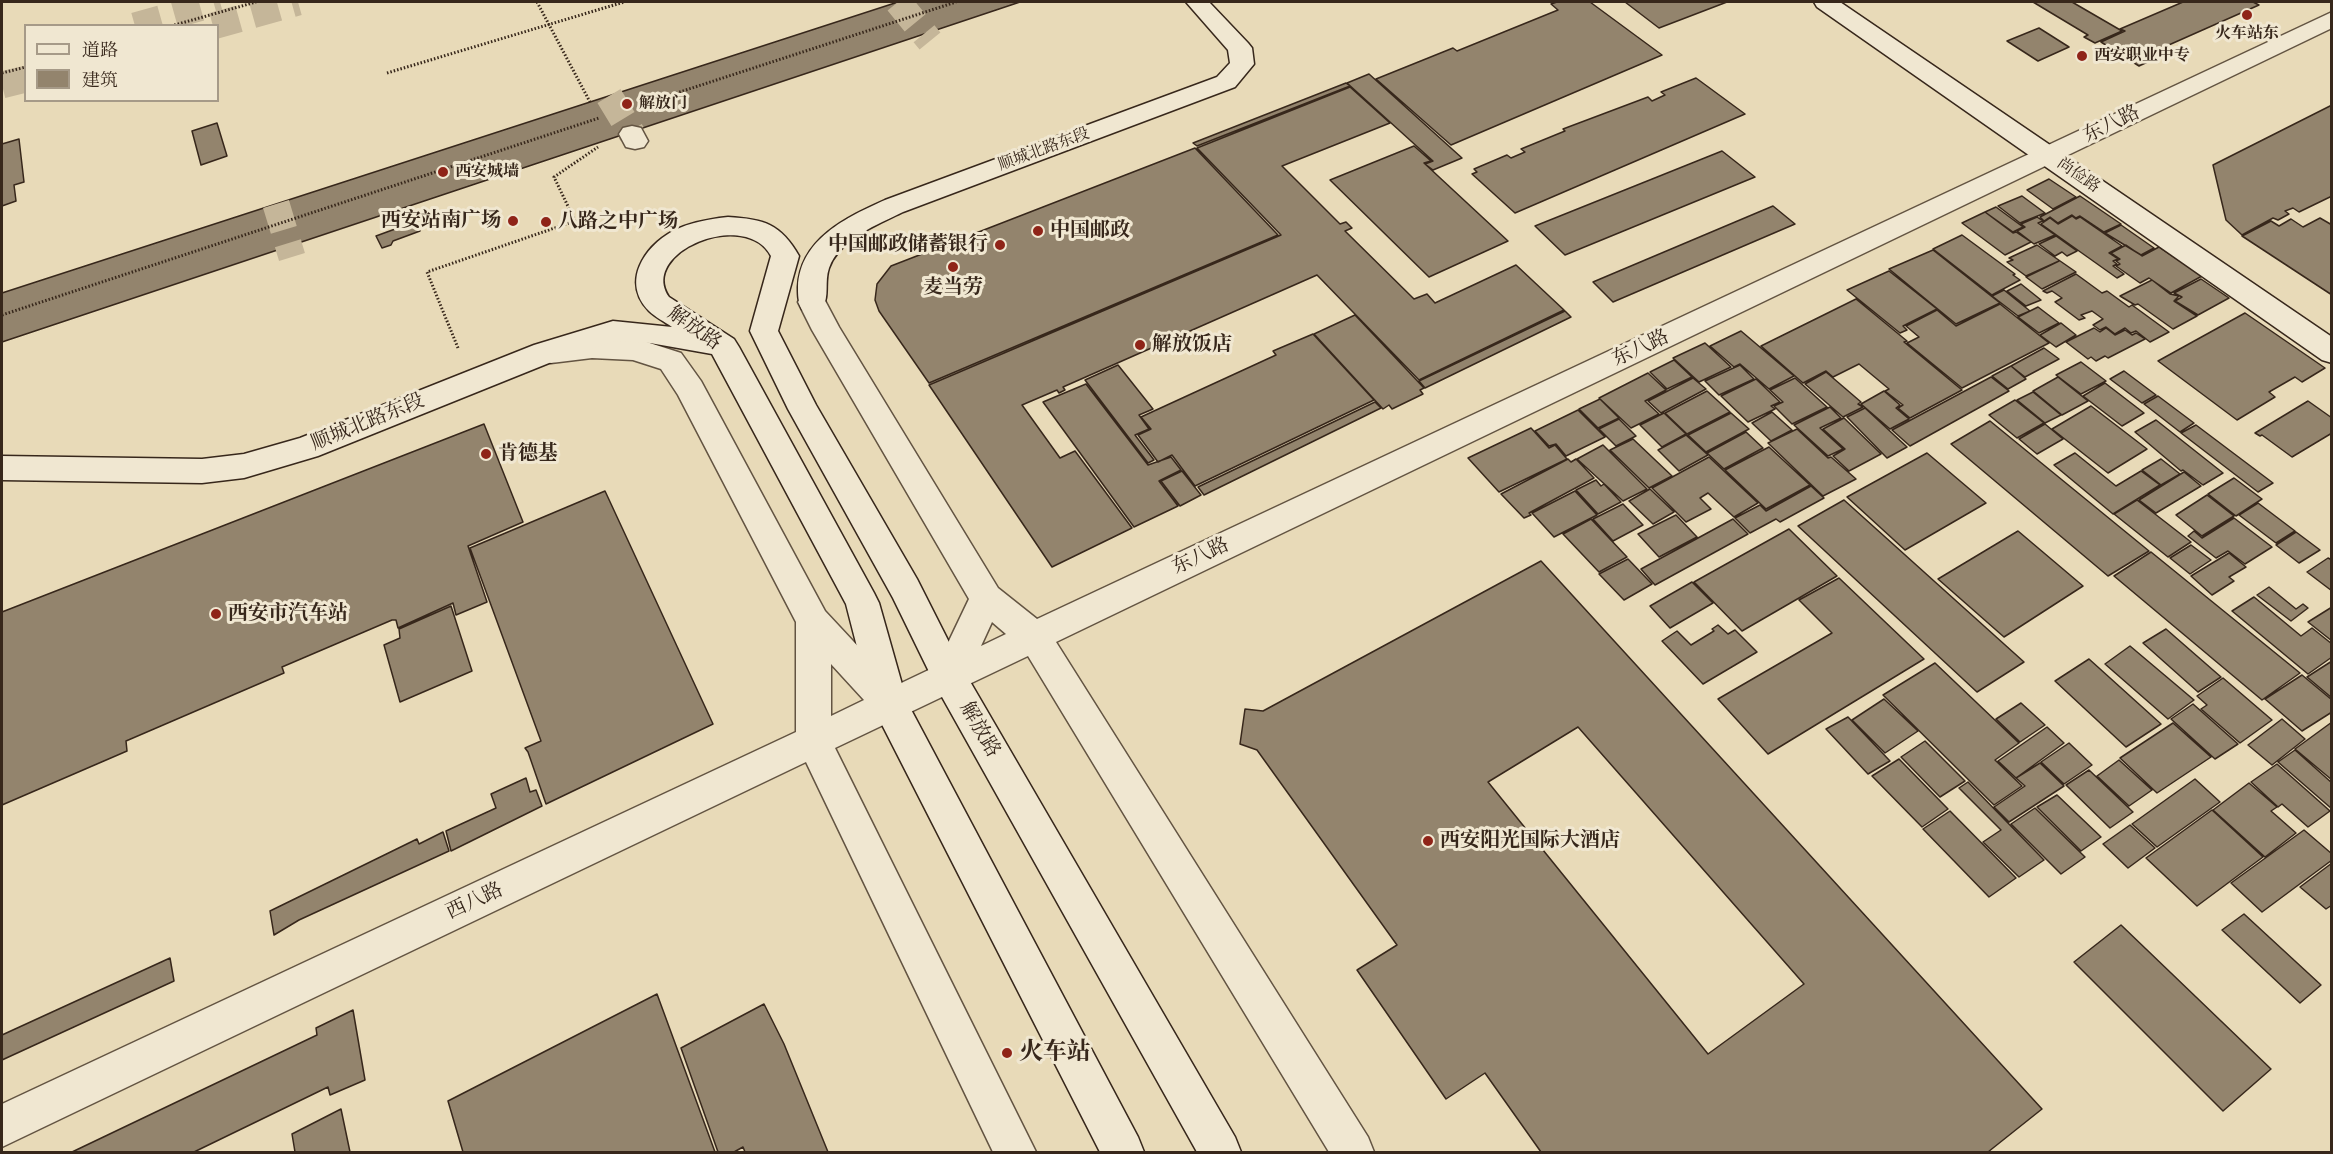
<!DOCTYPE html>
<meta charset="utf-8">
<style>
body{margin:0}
#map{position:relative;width:2333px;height:1154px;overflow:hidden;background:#e8dab8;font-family:Cardo,"Noto Serif SC",serif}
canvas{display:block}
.frame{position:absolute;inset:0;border:3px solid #37271b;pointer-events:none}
.legend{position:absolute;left:24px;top:24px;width:195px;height:78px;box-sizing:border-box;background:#f0e7d1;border:2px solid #a69a88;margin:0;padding:8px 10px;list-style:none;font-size:18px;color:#37271b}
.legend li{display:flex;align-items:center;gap:12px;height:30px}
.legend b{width:30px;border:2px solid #a69a88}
</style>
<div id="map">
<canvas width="2333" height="1154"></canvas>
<div class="frame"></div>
<ul class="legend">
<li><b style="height:8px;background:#f0e7d1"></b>道路</li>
<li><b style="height:16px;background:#93846d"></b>建筑</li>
</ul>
</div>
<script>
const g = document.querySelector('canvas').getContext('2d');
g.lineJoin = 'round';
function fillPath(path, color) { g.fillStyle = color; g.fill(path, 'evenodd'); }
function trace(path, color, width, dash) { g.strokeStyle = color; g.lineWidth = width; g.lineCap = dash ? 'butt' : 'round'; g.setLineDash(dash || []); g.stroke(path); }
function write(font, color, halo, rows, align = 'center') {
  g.font = font + ' Cardo,"Noto Serif SC",serif'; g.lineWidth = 6; g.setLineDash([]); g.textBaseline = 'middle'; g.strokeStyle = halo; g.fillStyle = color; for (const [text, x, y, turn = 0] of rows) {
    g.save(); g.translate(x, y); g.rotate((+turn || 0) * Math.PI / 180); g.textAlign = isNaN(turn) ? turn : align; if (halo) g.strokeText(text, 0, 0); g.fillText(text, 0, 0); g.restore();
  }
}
const building = new Path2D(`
 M898,2H1020L2,342V293Z
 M1557,2H1590L1662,55L1451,145L1376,79L1453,48L1457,51L1558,10L1551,4Z
 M1625,2H1727L1659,28Z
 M2033,2H2072L2122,31L2095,43L2084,37L2088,35Z
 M2183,2H2253L2259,5L2162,48L2169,52L2139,66L2101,42L2125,31L2120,29Z
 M2039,28L2069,47L2038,61L2007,41Z
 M1369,74L1462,158L1433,170L1425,164L1433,161L1347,83Z
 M1696,78L1745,114L1515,213L1472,174L1477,172L1474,169L1507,155L1511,158L1525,152L1521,149L1565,131L1563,129L1648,97L1652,101L1665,95L1661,92Z
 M1346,83L1350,86L1197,146L1193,143Z
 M1350,87L1390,123L1282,166L1340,224L1346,222L1352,228L1345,231L1414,299L1427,294L1435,303L1516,265L1564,310L1419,380L1317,275L1063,387L1065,390L1059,393L1057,390L1022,405L1060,458L1075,451L1132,528L1052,567L929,385L1281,235L1197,148Z
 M2332,105V196L2299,212L2293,208L2285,211L2289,214L2278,220L2273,218L2242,235L2226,220L2213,165Z
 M217,123L227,156L201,165L192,131Z
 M19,139L24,182L14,185L16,201L2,206V144Z
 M1414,146L1431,161L1424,163L1508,241L1429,277L1330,180Z
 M1195,148L1278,235L929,383L879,311L875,300L877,284L891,266Z
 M1722,151L1755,177L1565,255L1535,226Z
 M2049,179L2076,197L2053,209L2027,190Z
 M2022,196L2045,213L2020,223L1998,206Z
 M2080,196L2121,224L2104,232L2080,216L2076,218L2072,215L2058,223L2050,217L2044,221L2040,217Z
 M1773,206L1795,224L1613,302L1593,282Z
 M1996,207L2023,227L2013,232L1985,212Z
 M1985,212L2013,233L2016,232L2031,242L2005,255L1962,223Z
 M2072,216L2076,219L2080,217L2122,246L2109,253L2118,259L2113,261L2117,264L2113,266L2124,274L2117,278L2041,224L2050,218L2058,224Z
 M2037,217L2043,221L2038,223L2055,235L2034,244L2017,231L2025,227L2021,224Z
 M2320,218L2332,225V295L2242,236L2271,221L2279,226L2291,219L2303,227Z
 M417,221L420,231L393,241L391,245L382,248L376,236Z
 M2121,225L2154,248L2141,255L2105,233Z
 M1962,235L2015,274L2013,275L2020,280L1992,295L1933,249Z
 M2056,236L2077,251L2067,256L2062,252L2055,256L2039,244Z
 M2037,245L2076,272L2042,289L2026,277L2059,261L2026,276L2007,262L2013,260L2009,258Z
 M2126,245L2142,256L2159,247L2202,276L2171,293L2149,278L2140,283L2116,266L2120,264L2116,261L2120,259L2111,253Z
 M1933,250L2000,303L1956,324L1889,269Z
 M1889,271L1937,309L1903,326L1907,330L1900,333L1847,290Z
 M2076,274L2102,293L2107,291L2129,307L2132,305L2169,332L2150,342L2136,331L2131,333L2125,328L2115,334L2106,327L2100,330L2093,325L2103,319L2092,311L2081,315L2085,318L2079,320L2055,302L2062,298L2052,291L2047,293L2043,291Z
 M2201,279L2229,298L2198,315L2175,301L2182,297L2174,293Z
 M2152,280L2170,294L2179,296L2174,301L2197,316L2173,329L2138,304L2135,305L2120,296Z
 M2021,284L2041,300L2026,306L2007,291Z
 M2004,290L2030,311L2018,316L1992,296Z
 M1856,299L1907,341L1904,342L1962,390L1910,418L1898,408L1903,405L1885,391L1889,389L1859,364L1833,377L1826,371L1803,383L1761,346Z
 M2000,304L2049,343L1962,388L1907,343L1919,337L1906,326L1937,310L1956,326Z
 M2038,307L2059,323L2039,333L2018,317Z
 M1565,311L1571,317L1425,388L1419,381Z
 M2245,313L2325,368L2302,382L2295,377L2269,392L2275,397L2237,420L2158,361Z
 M1355,315L1424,388L1420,390L1423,394L1392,409L1389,405L1383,409L1314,334Z
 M2061,323L2076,335L2056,347L2040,335Z
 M2094,328L2100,332L2106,328L2115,335L2125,330L2132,335L2136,333L2145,339L2108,358L2105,356L2096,361L2091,357L2088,359L2066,342Z
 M1741,331L1794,376L1769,389L1740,364L1734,367L1710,346Z
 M1313,334L1374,400L1195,486L1172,455L1158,462L1138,435L1151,429L1141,417L1276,355L1273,351Z
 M1705,343L1731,367L1699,382L1673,358Z
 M2044,348L2059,359L2025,377L2011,366Z
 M1674,360L1692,377L1667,389L1650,372Z
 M2081,362L2106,381L2081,394L2056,375Z
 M1118,365L1153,409L1139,415L1149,429L1135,435L1154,460L1148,463L1085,380Z
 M1740,365L1754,379L1719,395L1705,381Z
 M2011,366L2026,379L2008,389L1992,376Z
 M2124,371L2156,395L2142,403L2110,379Z
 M1826,372L1861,402L1858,404L1863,407L1843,417L1805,384Z
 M1648,373L1666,390L1645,401L1659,414L1631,428L1599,398Z
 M1991,377L2009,391L1910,446L1892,430Z
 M2058,377L2088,401L2062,415L2033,391Z
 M1693,378L1706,389L1661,413L1648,401Z
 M1795,378L1827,407L1792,424L1774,406L1783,402L1770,390Z
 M1756,379L1780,402L1771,406L1775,409L1748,422L1721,396Z
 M2105,383L2144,413L2122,426L2083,396Z
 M1086,384L1148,465L1171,457L1181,470L1159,481L1178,506L1134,527L1043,402Z
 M1707,391L1730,412L1687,434L1665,413Z
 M1884,391L1900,405L1896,408L1909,419L1890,429L1861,404Z
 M2033,392L2061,415L2045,423L2017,400Z
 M2158,396L2194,423L2180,432L2144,404Z
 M1600,399L1619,418L1598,428L1579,409Z
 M2015,400L2044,423L2017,438L1989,415Z
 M2308,401L2332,418V433L2292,457L2262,435L2260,436L2255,433Z
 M1375,402L1381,408L1204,495L1198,487Z
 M2091,406L2147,449L2108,473L2052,429Z
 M1830,407L1841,418L1820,428L1843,449L1828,456L1794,425Z
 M1865,408L1907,447L1887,458L1847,417Z
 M1578,410L1605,437L1566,456L1556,444L1549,446L1535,431Z
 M1772,412L1792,430L1771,441L1752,423Z
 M1664,413L1686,434L1662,447L1640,425Z
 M1731,413L1749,429L1706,452L1688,435Z
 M1844,418L1881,454L1849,471L1833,456L1845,449L1823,429Z
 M1619,419L1636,436L1616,446L1599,429Z
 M2156,420L2223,473L2203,485L2183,470L2181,471L2135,432Z
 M1990,421L2149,551L2108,576L1951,444Z
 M484,424L523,522L468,546L487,602L456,615L453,603L398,628L396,620H392L282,667L284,673L126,741L127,751L2,805V612Z
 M2045,424L2063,439L2037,454L2019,439Z
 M2196,425L2273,483L2258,492L2181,433Z
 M1531,428L1549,448L1555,445L1567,459L1499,492L1468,458Z
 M1797,429L1828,458L1831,457L1856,479L1823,496L1768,443Z
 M1746,432L1763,448L1724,469L1707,453Z
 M1686,435L1708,455L1679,471L1658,450Z
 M1633,439L1672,476L1649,488L1610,450Z
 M1603,445L1647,489L1623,501L1577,459Z
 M1769,447L1810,485L1766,509L1725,470Z
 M1927,453L1986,503L1905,550L1847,497Z
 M2075,453L2116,486L2141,471L2160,485L2113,514L2054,465Z
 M1709,457L1758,503L1734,517L1708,493L1700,498L1711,509L1686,522L1652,488Z
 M1568,459L1571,462L1576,459L1594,478L1529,513L1531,515L1524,518L1501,494Z
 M2161,459L2180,474L2161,485L2142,470Z
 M1182,471L1201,495L1180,506L1161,481Z
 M2184,472L2201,486L2156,513L2139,500Z
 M2234,478L2262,499L2236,516L2208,494Z
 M1596,480L1601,486L1604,484L1621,502L1598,514L1576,490Z
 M1811,486L1824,498L1780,522L1776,519L1750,533L1735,518L1760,505L1766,511Z
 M1650,489L1674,512L1653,524L1629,501Z
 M605,491L713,724L546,804L528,752L525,748L541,741L470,548Z
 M1575,491L1597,515L1554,537L1532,513Z
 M2207,495L2234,516L2202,536L2176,515Z
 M1844,500L2024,662L1977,692L1798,526Z
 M2137,500L2191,542L2168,557L2114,514Z
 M2258,503L2295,531L2276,543L2239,515Z
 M1623,504L1643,525L1613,541L1593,519Z
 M1676,515L1697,537L1659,557L1638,534Z
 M2234,518L2272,547L2245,564L2228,551L2216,558L2188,536L2194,531L2202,538Z
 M1591,519L1627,557L1599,572L1563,534Z
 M1733,519L1748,534L1655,585L1641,569Z
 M1789,529L1837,576L1742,631L1694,582Z
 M2018,531L2083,586L2004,637L1938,579Z
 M2296,532L2320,550L2299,563L2276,545Z
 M2191,545L2211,560L2190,574L2170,558Z
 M2151,552L2300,673L2262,700L2114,576Z
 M2229,553L2246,567L2229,577L2234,581L2212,595L2191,576Z
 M2328,558L2332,560V591L2307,572Z
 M1628,559L1652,584L1624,600L1599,574Z
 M1541,561L2042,1109L1988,1152H1541L1485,1073L1446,1099L1357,970L1397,945L1257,750L1240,744L1245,709L1263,711ZM1578,727L1804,984L1708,1054L1488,782Z
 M1839,578L1924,659L1768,754L1718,699L1832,633L1799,600Z
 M1692,582L1713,603L1670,628L1650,606Z
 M2269,587L2296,609L2303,604L2308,608L2291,621L2257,595Z
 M2254,597L2301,636L2312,628L2332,644V657L2308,674L2232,611Z
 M451,606L472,671L400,702L384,645L400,638L399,629Z
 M2332,607V641L2308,622Z
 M1718,625L1728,634L1735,630L1757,652L1703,684L1662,641L1677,631L1691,645L1714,631L1712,629Z
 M2166,629L2221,677L2198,692L2143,643Z
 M2130,646L2194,700L2168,719L2105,664Z
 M2089,659L2161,724L2126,747L2055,681Z
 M2332,661V698L2307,677Z
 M1935,663L2019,743L1995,760L2022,786L1994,805L1883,695Z
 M2302,675L2332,700V712L2302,731L2265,699Z
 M2223,678L2272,720L2240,743L2201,709L2207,705L2197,696Z
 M1884,699L1918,731L1885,753L1852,720Z
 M2021,703L2045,725L2020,742L1996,719Z
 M2193,704L2238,744L2215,759L2171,719Z
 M1848,717L1890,761L1868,774L1826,729Z
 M2282,719L2305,739L2272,765L2248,745Z
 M2332,722V780L2295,749Z
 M2173,723L2211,757L2157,793L2120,758Z
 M2047,727L2064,743L2016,778L1998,761Z
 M1925,741L1965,781L1940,797L1901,757Z
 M2069,743L2092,765L2064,784L2041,762Z
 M2295,750L2332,783V809L2278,762Z
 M1899,759L1948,809L1922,827L1872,776Z
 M2119,760L2152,790L2129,806L2097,776Z
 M2040,763L2064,786L2009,822L1994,807L2025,786L2016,778Z
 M2277,764L2330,811L2308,827L2282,804L2278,807L2251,782Z
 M2089,770L2133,812L2110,828L2066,785Z
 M526,778L530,792L536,790L542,806L451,851L446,831L496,808L491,794Z
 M2195,779L2220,802L2157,847L2132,824Z
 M1968,782L2044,860L2019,877L1983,842L2001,830L1959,788Z
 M2249,783L2277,807L2271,811L2296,833L2265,857L2213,810Z
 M2057,795L2101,837L2081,851L2037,807Z
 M2035,808L2085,857L2061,874L2011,824Z
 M2212,810L2263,857L2197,906L2146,858Z
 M1950,811L2016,878L1989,897L1923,829Z
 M2130,825L2155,848L2128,868L2103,844Z
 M2304,830L2332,854V860L2262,912L2231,883Z
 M443,832L449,851L299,920L274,935L270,911L417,839L419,844Z
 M2332,863V905L2326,909L2300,887Z
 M2244,914L2321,985L2300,1003L2222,930Z
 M2121,925L2271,1069L2223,1111L2074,962Z
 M170,958L174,981L2,1060V1035Z
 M657,994L715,1152H463L448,1101Z
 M764,1004L784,1044L828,1152H745L743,1147L734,1152H718L681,1048Z
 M353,1010L365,1080L330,1095L328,1087L194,1152H72L317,1035L316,1028Z
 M341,1109L350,1152H295L292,1134Z`);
fillPath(building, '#93846d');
trace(building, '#37271b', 1.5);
trace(new Path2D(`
 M898,2L930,41
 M609,96L632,134
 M276,204L292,257`), '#c5b699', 27, [27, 14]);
trace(new Path2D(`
 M135,26L220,2
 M213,26L298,2
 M2,85L26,79`), '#c5b699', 27, [27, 14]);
const street = new Path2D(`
 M2332,12V28L1056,642L1368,1137L1374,1152H1329L1028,656L835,748L1036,1152H993L806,762L2,1147V1104L796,732V622L678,395L661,369L633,360L592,358L551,363L541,360L536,352L541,344L592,336L634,338L681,353L701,381L825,611L895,686L937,666L969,599L812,330L798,302L802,295L812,292L822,295L839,327L998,588L1037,619ZM992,622L1006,634L981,646ZM831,664L864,700L831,716Z
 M632,126L641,128L648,141L644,147L635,149L626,147L619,134L623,128Z`);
const secondary = new Path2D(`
 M1186,2H1209L1248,43L1252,48L1254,64L1235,87L903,212C879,224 839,239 829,268C824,282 830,296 822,309L812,312L802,309C798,301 798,296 798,287C800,239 847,217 885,200L1217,77L1230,63L1228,50Z
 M1814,2H1840L2332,337V363L2322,360L1817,7Z
 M728,217C764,219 781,224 799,256L778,331L816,405L917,579L961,666L1235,1137L1241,1152H1197L937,688L893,598L788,409L750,331L771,256C746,208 638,252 669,297L734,339L739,347L874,593L879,603L907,702L1138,1137L1144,1152H1100L872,705L846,604L712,354L650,343L614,341L554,361L318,456L244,478L202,483L2,480V456L202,459L244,454L300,438L534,345L613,321L672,327C665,322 655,317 649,311C621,282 644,247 673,231C690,222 710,219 728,217Z`);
trace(street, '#635442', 3);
trace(secondary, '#37271b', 3);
trace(new Path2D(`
 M537,2L590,102
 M171,26L256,2
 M2,73L26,67
 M387,73L624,2
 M646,103L956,2
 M2,315L599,118
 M458,348L427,272L575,221L554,177L598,147`), '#37271b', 3, [1.5, 2]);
fillPath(street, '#f0e7d1');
fillPath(secondary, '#f0e7d1');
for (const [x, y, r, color] of [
 [2247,15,6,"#8f2418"],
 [2082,56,6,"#8f2418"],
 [627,104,6,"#8f2418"],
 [443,172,6,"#8f2418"],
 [513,221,6,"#8f2418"],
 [546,222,6,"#8f2418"],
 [1038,231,6,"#8f2418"],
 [1000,245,6,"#8f2418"],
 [953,267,6,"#8f2418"],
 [1140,345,6,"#8f2418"],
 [486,454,6,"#8f2418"],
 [216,614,6,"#8f2418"],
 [1428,841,6,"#8f2418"],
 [1007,1053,6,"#8f2418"]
]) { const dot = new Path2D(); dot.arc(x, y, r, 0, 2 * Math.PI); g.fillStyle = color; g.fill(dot); trace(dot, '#f0e7d1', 2); }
write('bold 16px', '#37271b', '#f0e7d1', [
 ["火车站东",2247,34,"center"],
 ["西安职业中专",2094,56],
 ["解放门",639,104],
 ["西安城墙",455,172]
], 'left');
write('16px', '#37271b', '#f0e7d1', [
 ["顺城北路东段",1044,150,-20],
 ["尚俭路",2078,176,35]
]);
write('20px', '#37271b', '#f0e7d1', [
 ["东八路",2112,125,-26],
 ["解放路",694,329,35],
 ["东八路",1641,349,-25],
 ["顺城北路东段",368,423,-22],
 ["东八路",1201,557,-25],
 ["解放路",979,730,60],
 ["西八路",475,902,-25]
]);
write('bold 20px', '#37271b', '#f0e7d1', [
 ["西安站南广场",501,221,"right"],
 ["八路之中广场",558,222],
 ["中国邮政",1050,231],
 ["中国邮政储蓄银行",988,245,"right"],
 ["麦当劳",953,288,"center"],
 ["解放饭店",1152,345],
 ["肯德基",498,454],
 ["西安市汽车站",228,614],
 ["西安阳光国际大酒店",1440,841]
], 'left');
write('bold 24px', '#37271b', '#f0e7d1', [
 ["火车站",1019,1053]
], 'left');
</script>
